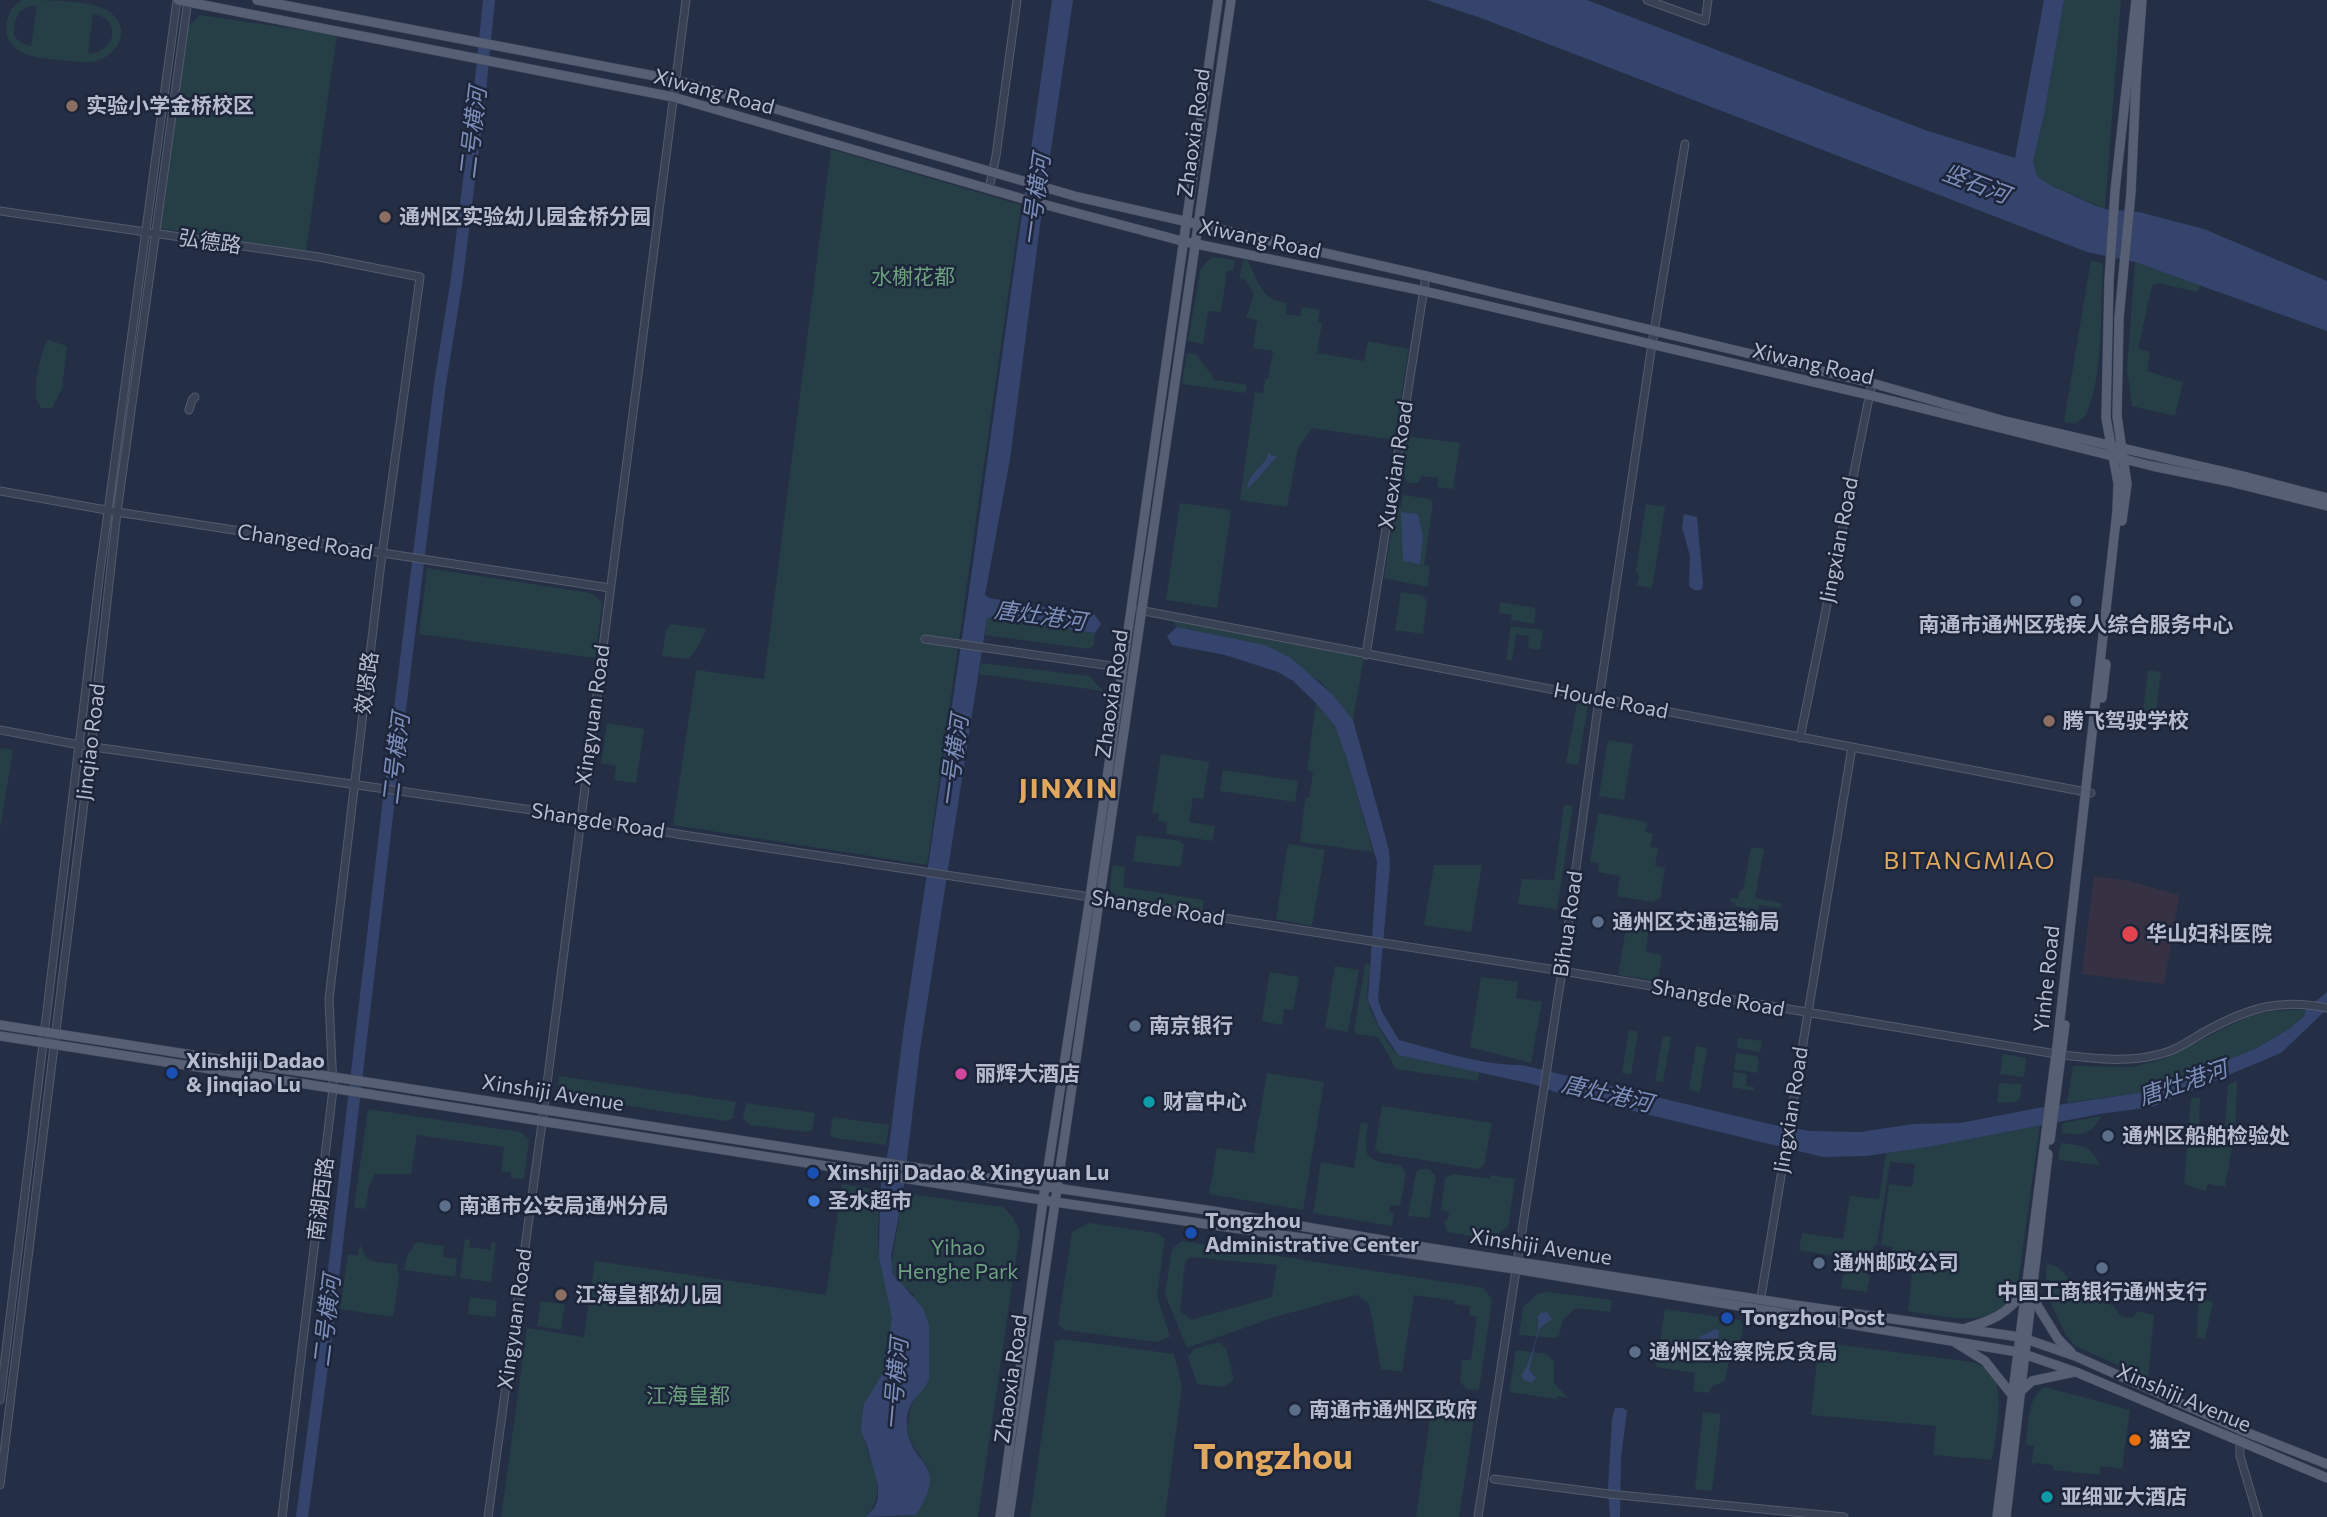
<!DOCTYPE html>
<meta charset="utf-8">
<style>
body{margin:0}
canvas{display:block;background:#242e45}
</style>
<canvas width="2327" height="1517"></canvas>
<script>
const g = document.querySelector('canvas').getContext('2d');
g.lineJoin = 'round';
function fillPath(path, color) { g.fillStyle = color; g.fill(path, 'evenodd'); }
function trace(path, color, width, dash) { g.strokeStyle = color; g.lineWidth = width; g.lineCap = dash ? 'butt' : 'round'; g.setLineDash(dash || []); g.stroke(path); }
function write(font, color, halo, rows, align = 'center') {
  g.font = font + ' Commissioner,"Noto Sans SC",sans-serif'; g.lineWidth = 5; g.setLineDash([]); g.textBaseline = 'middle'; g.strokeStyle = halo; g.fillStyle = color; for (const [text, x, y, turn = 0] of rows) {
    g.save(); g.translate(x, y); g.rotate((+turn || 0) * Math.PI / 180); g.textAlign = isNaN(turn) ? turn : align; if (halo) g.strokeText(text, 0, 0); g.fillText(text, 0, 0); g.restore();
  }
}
fillPath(new Path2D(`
 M2094,876L2129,881L2179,895L2164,984L2082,974Z`), '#363244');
fillPath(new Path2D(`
 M22,0C45,0 88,0 107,10C139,31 112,67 79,62C51,58 0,62 7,21C9,11 14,4 22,0ZM30,6H37L31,46C10,41 11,30 19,12ZM93,14C123,19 116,52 88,54Z
 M2064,0H2121L2105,209L2050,185L2037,176L2033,162L2044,115Z
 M200,15L337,35L306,252L159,228L186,28Z
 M831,149L1021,205L927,865L673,825L696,670L764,679Z
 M1213,257L1235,260L1233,271H1227L1221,312L1208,311L1203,344L1188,341L1200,271L1205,263Z
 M1243,260L1248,261C1259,283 1261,300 1287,303L1286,314L1300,316L1302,307L1320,310L1318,322L1322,323L1317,353L1364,361L1368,341L1409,349L1394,440L1312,428L1298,448L1287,507L1240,500L1255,392L1263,393L1265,379H1268L1273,351L1253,348L1257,320L1246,318L1254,294L1246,280L1239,279Z
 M2091,260L2103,264C2100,306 2104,374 2087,412C2085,417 2080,420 2075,424L2064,422Z
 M2135,262L2200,285L2198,292L2158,283L2152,286L2138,349L2150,352L2147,371L2183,382L2175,416L2132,406L2127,370Z
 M48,340L67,346L62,389L52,408H41C40,405 36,400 36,397C34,385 41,349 48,340Z
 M1187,353L1196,354L1215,380L1247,385L1245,393L1182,384Z
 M1407,436L1460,443L1453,489L1437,487L1438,478L1422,476L1418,483H1408L1401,470Z
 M1403,495L1431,499L1433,503L1424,565L1430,567L1427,587L1384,578L1395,509L1401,506Z
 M1180,503L1231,510L1217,608L1166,600Z
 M1646,504L1665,507L1652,588L1637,585L1639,577L1636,571Z
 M427,568L591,593L600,600L602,606L595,658L419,634Z
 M1401,592L1422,595L1427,601L1423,634L1395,630Z
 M1500,602L1536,608L1534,624L1511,620L1512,615L1499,613Z
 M987,618L1095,633L1094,645L1089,649L985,635Z
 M1170,618L1364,657L1353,720L1321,682L1265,645L1177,627Z
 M671,624L707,629C700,640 698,650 688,659L662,656L666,630Z
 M1511,626L1543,630L1540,650L1528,648L1529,636L1516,634L1512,660H1506Z
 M981,663L1089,676L1103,691L979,674Z
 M2148,670L2161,672L2155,720L2142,718Z
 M1316,703L1335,726L1346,756L1373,852L1300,842L1305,801L1306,798H1309L1313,772L1307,770Z
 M1577,703L1588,705L1578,765L1566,763Z
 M607,723L644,729L636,783L614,780L616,766L601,763Z
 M1608,740L1633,744L1624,800L1599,796Z
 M0,748L13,750L0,829Z
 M1161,754L1209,762L1203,799L1193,798L1189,822L1215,826L1212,841L1166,834L1167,822L1158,821L1159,814L1152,813Z
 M1223,770L1298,781L1295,802L1220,791Z
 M1564,805L1573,806L1557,909L1518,904L1522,879L1554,880Z
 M1598,813L1647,822L1645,832L1653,834L1650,847L1658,848L1655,866L1665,868L1660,898L1652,902L1617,896L1620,876L1598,872L1599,863L1590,862Z
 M1137,835L1180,841L1184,845L1181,865L1178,867L1133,861Z
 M1288,844L1325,850L1312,926L1276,919Z
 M1751,847L1764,849L1755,898L1781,903L1780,908L1759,905L1758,910L1735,906V902H1730L1731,898L1738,899L1740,890H1743Z
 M1113,865L1125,867L1123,887L1204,900L1202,911L1115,895L1109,890Z
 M1434,865H1482L1471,932L1424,925Z
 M1627,923L1649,926L1646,952L1662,955L1658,981L1618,975Z
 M1365,964L1370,965C1370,976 1366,989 1368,1000C1370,1014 1388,1045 1398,1055L1479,1072L1478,1081L1396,1069L1378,1037L1356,1034L1354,1030Z
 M1335,966L1359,970L1348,1032L1325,1028Z
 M1270,972L1299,977L1293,1010L1284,1009L1282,1025L1262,1021Z
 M1481,977L1518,982L1516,998L1542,1002L1531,1063L1470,1047Z
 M2306,1009L2304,1016L2289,1029L2255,1049L2145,1092L2067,1103L2073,1066L2132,1067L2163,1059L2249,1016L2273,1011Z
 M1629,1030L1638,1032L1631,1075L1622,1073Z
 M1663,1036L1671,1037L1663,1082L1655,1081Z
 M1738,1038L1762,1041L1760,1052L1737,1048Z
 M1696,1046L1707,1048L1700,1092L1689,1090Z
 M1736,1053L1756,1056L1759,1060L1757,1073L1734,1069Z
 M2003,1054L2026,1058L2024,1077L2000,1074Z
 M1734,1072L1747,1074L1746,1086L1754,1087V1091L1732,1087Z
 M1267,1073L1324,1082L1303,1210L1209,1194L1217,1148L1253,1153Z
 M559,1076L736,1102L733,1118L726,1121L570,1097L558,1086Z
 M2237,1081L2235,1139H2224L2228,1085Z
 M1999,1083L2022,1084L2020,1098L2015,1102L1997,1103Z
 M2191,1098H2200L2199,1131L2204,1144L2227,1145L2233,1142L2225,1187L2208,1184L2206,1191L2184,1184Z
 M746,1103L815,1113L812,1130L807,1132L750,1125L743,1119Z
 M1382,1106L1492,1123L1484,1165L1479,1169L1380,1153L1375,1149Z
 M368,1109L520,1132L529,1139L524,1179L511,1178V1172L501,1171L504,1147L417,1135L411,1174H375L369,1186L365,1209L354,1207Z
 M2102,1116C2088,1136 2085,1135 2062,1133L2063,1123Z
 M833,1117L889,1125L886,1145L834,1138L830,1134Z
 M1361,1122L1368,1124C1362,1158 1365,1161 1400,1165L1406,1173L1400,1206L1390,1205L1389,1212L1394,1213L1392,1226L1313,1213L1321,1162L1354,1168Z
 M2040,1125L2017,1289C2002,1333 1942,1316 1908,1311L1913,1265L1890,1261L1892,1247L1881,1245L1889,1184L1912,1187L1915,1164L1890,1162L1877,1245H1874L1872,1257H1869L1866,1275L1870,1276L1867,1292L1841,1288L1846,1258L1799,1250L1802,1233L1843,1239L1850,1196L1879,1199L1886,1153L1928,1147Z
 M2061,1143C2078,1145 2093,1145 2099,1165L2058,1160Z
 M1420,1169H1429L1436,1176L1429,1218L1408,1216L1416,1173Z
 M1453,1174L1490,1179L1491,1175L1515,1179L1508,1227L1490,1239L1447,1232L1444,1222L1448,1220L1449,1212L1441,1210L1445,1178Z
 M842,1184L880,1190C879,1213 876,1237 880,1260C884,1280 894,1301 892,1322C891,1338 889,1355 884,1370C878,1387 863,1398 862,1417C859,1453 895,1484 866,1517H501L527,1328L584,1337L595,1261L826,1295Z
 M903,1193L1003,1207L1012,1216L1020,1231L978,1517H890L916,1515L929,1470L911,1442L907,1429L910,1408L918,1393L914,1295C903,1286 894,1279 891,1265Z
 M1089,1223L1157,1233L1165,1239L1157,1296L1170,1337L1156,1342L1064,1330L1058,1324L1072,1232Z
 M465,1239L470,1240L469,1247L490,1250L492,1242L496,1243L491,1282L460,1278Z
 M1182,1241L1484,1288L1492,1300L1479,1390L1466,1389L1460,1381L1462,1360H1471L1477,1317L1469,1315L1470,1306L1455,1304V1301L1414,1295L1402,1372L1381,1369L1369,1303L1356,1295L1278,1316L1187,1348L1165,1294L1172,1249ZM1190,1257L1277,1265L1272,1297L1191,1320L1180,1311L1185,1262Z
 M416,1242L444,1246L443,1257L457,1259L455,1277L404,1270L407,1256Z
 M360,1244C367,1266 376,1261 397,1264L399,1278L393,1317L340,1309L348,1254L358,1256Z
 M2047,1263C2070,1270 2067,1284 2082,1296C2090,1303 2105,1301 2114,1306L2118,1313L2126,1318L2133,1317L2138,1311L2154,1315L2148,1378L2075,1346L2066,1335L2051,1304L2045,1288Z
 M1548,1292L1612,1300L1610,1312L1576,1308L1563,1320L1559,1336L1555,1338L1519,1335L1523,1307L1537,1294Z
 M470,1297L497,1301L495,1317L468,1314Z
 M2198,1297L2213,1302L2205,1339L2197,1337Z
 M541,1301L565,1304L561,1330L537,1326Z
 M1665,1309L1740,1320L1743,1326L1740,1344L1730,1352L1725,1381L1713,1386L1708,1393L1693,1391L1695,1373L1656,1367Z
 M1062,1339L1174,1354L1182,1386L1165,1517H1030L1055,1341Z
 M1219,1342L1226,1348L1234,1380L1224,1387L1197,1384L1188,1357L1194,1349Z
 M1819,1342L1972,1362C1977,1364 1983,1366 1987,1369C2008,1386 1995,1437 1992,1460L1933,1455L1936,1426L1811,1415Z
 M1516,1350L1547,1354L1554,1362V1383L1568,1398L1558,1396L1557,1399L1509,1392Z
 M2045,1387L2130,1410L2122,1469L2101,1466L2099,1475L2053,1470V1465L2037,1463L2031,1466L2034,1446L2026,1445C2029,1425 2026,1398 2045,1387Z
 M1439,1401L1476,1407L1459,1517H1416L1432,1405Z
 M1703,1412L1721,1414L1712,1491L1695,1489Z`), '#263e46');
fillPath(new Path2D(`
 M1052,0H1073L1041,218L1010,459L985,595L989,598L1095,615L1101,624L1095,633L987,618L920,1049L903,1193L891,1256L893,1274L923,1308L929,1325V1379C922,1397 905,1399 907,1427C910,1467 951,1461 916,1515L866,1517L875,1507L878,1498V1486L867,1445L861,1431L862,1417L864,1404L884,1371L892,1318L879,1257L880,1190L889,1146L903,1034L968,598Z
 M1427,0H1587L1925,130L2015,158L2044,0H2064L2044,115L2033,162L2037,176L2050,185L2096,206L2105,209L2139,212L2204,229L2327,281V331L2135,262L2087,252L1481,18Z
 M1269,452L1272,456H1278C1266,467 1259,479 1247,489C1249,470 1265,468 1269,452Z
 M1401,512L1418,514L1423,536L1420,564L1403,561Z
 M1684,514L1697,517L1703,584L1702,589C1697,592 1693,590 1689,586L1690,556L1682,527Z
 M1177,627L1265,645L1291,658L1333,695L1353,720L1389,850L1390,866L1378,999L1382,1012L1399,1040C1437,1050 1484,1066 1522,1065L1774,1125L1810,1131L1860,1132L1913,1124L1960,1123L2038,1108L2145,1092L2255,1049L2289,1029L2304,1016L2306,1009L2327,992V1009L2281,1053L2152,1107L2100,1114L1928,1147L1866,1156L1823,1157L1555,1092L1533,1084L1398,1055L1379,1026L1368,1000L1377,862L1346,756L1335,726L1316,703L1293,681L1278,672L1225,655L1172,645L1167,636Z
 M1547,1312L1552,1319L1539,1329L1529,1370L1536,1378L1532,1382L1525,1381L1521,1376C1529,1365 1542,1328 1537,1317L1540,1313Z
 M1715,1329L1719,1331L1718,1344H1715L1714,1338L1706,1339L1703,1358L1681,1356L1687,1353L1700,1354L1702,1344L1699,1337Z
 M1615,1408H1623L1627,1411L1621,1457L1620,1517H1610L1608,1488L1612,1419Z`), '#34446c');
trace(new Path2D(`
 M302,1517L328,1321L390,790L440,384L457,278L480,90L489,0`), '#34446c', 12);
const minor = new Path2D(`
 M1647,0L1705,21L1708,0
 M989,189L996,156L1017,0
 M0,211L319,257L420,277L382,554L329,999L333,1089L282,1517
 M189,410L192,400L195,397
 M0,491L117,512L610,588
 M1139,610L2091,793
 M925,639L1132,669
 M1366,655L1426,276
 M0,730L80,745L580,817L683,835L1090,897L1562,971L2062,1055C2099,1059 2134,1064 2170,1051C2183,1046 2195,1037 2208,1030C2249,1008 2280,998 2327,1008
 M1800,738L1872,383
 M1760,1303L1852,747
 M0,1400L100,571L177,0
 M2240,1438V1456L2258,1517
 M1494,1479L1609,1494L1844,1517
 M0,1485L91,746L117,512L188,0
 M488,1517L542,1123L686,0
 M1478,1517L1562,971L1599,699L1652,344L1685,144`);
const major = new Path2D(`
 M178,0L673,97L1020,198L1182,241L1424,291L1869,395L2152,466L2226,481L2327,506
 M257,0L676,80L1078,197L1426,276L1655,331L1872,383L2005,421L2247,477L2327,498
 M2122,521L2127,484L2117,416L2119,318L2131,192L2136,82L2142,0
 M2102,698L2106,664
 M0,1025L912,1167L1213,1211L1423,1247L1795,1305L2020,1337L2075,1356L2243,1431L2327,1464
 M0,1036L1055,1202L1515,1269L2018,1352L2076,1372L2327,1478
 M2050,1140L2065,1025
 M2032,1297L2058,1339L2071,1352
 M1966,1328C1994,1320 2004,1315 2024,1293
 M1956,1343L1985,1361L2012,1395
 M2021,1391L2032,1381L2074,1372
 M1000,1517L1043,1200L1090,897L1218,0
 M1009,1517L1231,0
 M1997,1517L2057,1046L2117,511L2118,483L2106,418L2109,281L2115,191L2136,0
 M2006,1517L2048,1154`);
trace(minor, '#545b6e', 9);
trace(major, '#42495d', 10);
trace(minor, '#394154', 7);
trace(major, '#575f74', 9);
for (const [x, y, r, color] of [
 [72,106,7,"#8d6e63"],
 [385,217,7,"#8d6e63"],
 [2076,601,7,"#5c6f8a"],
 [2049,721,7,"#8d6e63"],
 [1598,922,7,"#5c6f8a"],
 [2130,934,9,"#e0444e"],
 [1135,1026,7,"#5c6f8a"],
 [172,1073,7,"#1a4fb4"],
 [961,1074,7,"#d1479c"],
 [1149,1102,7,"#0f9aa8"],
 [2108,1136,7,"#5c6f8a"],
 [813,1173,7,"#1a4fb4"],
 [814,1201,7,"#3f7fe0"],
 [445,1206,7,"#5c6f8a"],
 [1191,1233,7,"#1a4fb4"],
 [1819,1263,7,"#5c6f8a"],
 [2102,1268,7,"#5c6f8a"],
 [561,1295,7,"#8d6e63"],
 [1727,1318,7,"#1a4fb4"],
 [1635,1352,7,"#5c6f8a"],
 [1295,1410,7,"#5c6f8a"],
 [2135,1440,7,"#e8710a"],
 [2047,1497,7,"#0f9aa8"]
]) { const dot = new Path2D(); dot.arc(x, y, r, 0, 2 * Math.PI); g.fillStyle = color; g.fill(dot); trace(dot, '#1d253a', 2.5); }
write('21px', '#b6bcce', '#1d253a', [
 ["Xiwang Road",714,92,15],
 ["Zhaoxia Road",1194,133,-82],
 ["Xiwang Road",1260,239,12],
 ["弘德路",210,242,8],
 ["Xiwang Road",1813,364,13],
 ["Xuexian Road",1396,465,-81],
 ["Jingxian Road",1839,540,-79],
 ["Changed Road",305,542,9],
 ["效贤路",367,683,-83],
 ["Zhaoxia Road",1112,694,-82],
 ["Houde Road",1611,701,11],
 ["Xingyuan Road",593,715,-82],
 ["Jinqiao Road",91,742,-83],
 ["Shangde Road",598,821,9],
 ["Shangde Road",1158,908,9],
 ["Bihua Road",1568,924,-82],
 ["Yinhe Road",2047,979,-84],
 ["Shangde Road",1718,998,10],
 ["Xinshiji Avenue",553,1093,9],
 ["Jingxian Road",1791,1110,-81],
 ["南湖西路",321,1199,-83],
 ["Xinshiji Avenue",1541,1247,9],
 ["Xingyuan Road",515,1319,-82],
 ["Zhaoxia Road",1011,1379,-82],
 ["Xinshiji Avenue",2184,1398,23]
]);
write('bold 21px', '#b6bcce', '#1d253a', [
 ["实验小学金桥校区",86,106],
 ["通州区实验幼儿园金桥分园",399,217],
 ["南通市通州区残疾人综合服务中心",2076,625,"center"],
 ["腾飞驾驶学校",2063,721],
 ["通州区交通运输局",1612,922],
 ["华山妇科医院",2146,934],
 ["南京银行",1149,1026],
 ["Xinshiji Dadao",186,1061],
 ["& Jinqiao Lu",186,1085],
 ["丽辉大酒店",975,1074],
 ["财富中心",1163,1102],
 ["通州区船舶检验处",2122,1136],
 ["Xinshiji Dadao & Xingyuan Lu",827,1173],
 ["圣水超市",828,1201],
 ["南通市公安局通州分局",459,1206],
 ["Tongzhou",1205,1221],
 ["Administrative Center",1205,1245],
 ["通州邮政公司",1833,1263],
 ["中国工商银行通州支行",2102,1292,"center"],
 ["江海皇都幼儿园",575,1295],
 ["Tongzhou Post",1741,1318],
 ["通州区检察院反贪局",1649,1352],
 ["南通市通州区政府",1309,1410],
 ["猫空",2149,1440],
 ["亚细亚大酒店",2061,1497]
], 'left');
write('21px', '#6ba17e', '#1d253a', [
 ["水榭花都",913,277],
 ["Yihao",958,1248],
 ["Henghe Park",958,1272],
 ["江海皇都",688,1396]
]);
write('italic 23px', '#7b8db8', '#1d253a', [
 ["二号横河",473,133,-83],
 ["竖石河",1976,184,21],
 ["一号横河",1036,200,-82],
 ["唐灶港河",1040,616,8],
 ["二号横河",396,759,-83],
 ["一号横河",954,761,-82],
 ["唐灶港河",2183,1083,-19],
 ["唐灶港河",1607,1094,13],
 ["二号横河",327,1321,-83],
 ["一号横河",896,1384,-85]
]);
g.letterSpacing = '2px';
write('24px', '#e0a75e', '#1d253a', [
 ["BITANGMIAO",1970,861]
]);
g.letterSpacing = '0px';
g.letterSpacing = '2px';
write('bold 28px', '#e0a75e', '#1d253a', [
 ["JINXIN",1069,789]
]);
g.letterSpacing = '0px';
write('bold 35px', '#e0a75e', '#1d253a', [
 ["Tongzhou",1273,1457]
]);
</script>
